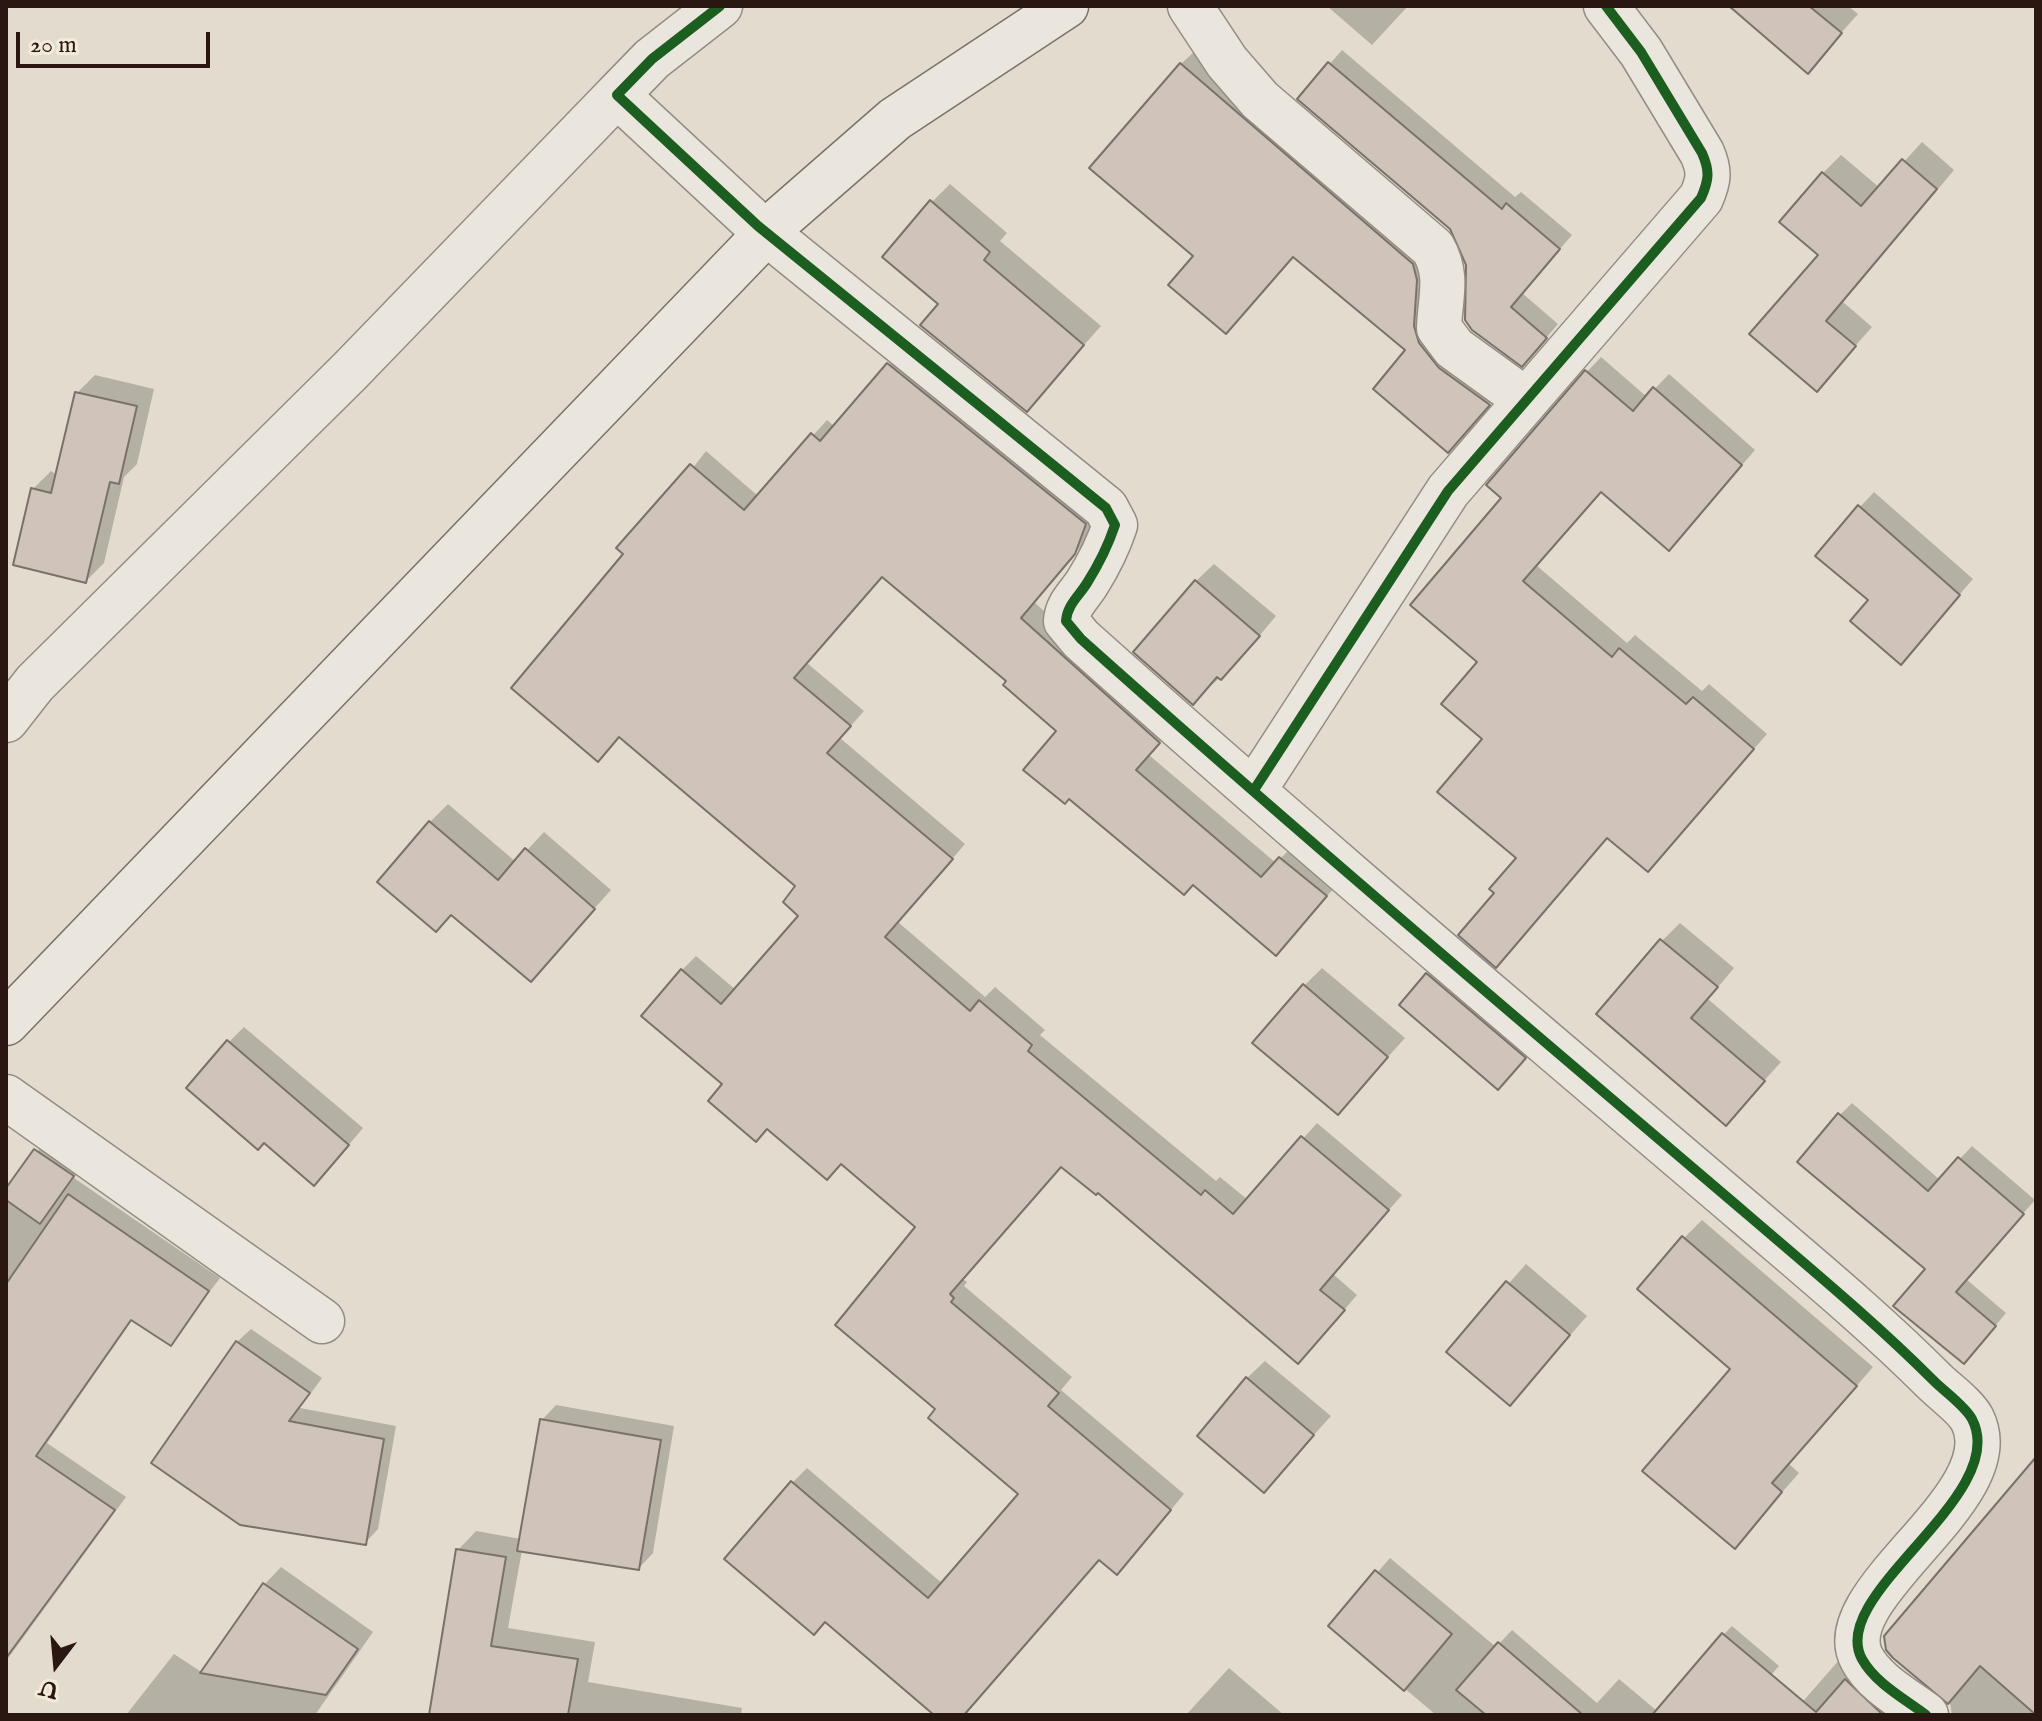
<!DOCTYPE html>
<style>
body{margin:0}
#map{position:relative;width:2042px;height:1721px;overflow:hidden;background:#e3dcce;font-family:"IM FELL English",serif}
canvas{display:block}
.frame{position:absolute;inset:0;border:8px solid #2b1711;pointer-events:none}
.north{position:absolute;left:16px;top:1625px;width:80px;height:80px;-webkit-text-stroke:6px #f3ebd9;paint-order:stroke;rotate:196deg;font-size:22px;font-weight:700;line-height:32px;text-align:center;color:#2b1711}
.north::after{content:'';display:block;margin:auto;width:28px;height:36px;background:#2b1711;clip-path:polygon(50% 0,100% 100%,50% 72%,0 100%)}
.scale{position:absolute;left:16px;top:32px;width:194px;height:36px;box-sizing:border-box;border:4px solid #2b1711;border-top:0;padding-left:10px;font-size:24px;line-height:28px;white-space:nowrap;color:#2b1711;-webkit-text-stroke:6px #f3ebd9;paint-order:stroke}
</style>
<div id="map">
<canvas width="2042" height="1721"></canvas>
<div class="frame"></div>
<div class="north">U</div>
<div class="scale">20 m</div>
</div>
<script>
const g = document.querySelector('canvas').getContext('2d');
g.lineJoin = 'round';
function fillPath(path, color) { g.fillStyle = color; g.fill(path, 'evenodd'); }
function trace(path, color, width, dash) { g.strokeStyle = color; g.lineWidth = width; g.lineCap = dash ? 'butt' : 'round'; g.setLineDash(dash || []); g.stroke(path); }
fillPath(new Path2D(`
 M1327,6H1408L1372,45Z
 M1732,6H1848L1858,14L1807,71Z
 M1196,50L1427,249L1428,311L1502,389L1462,436L1408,350L1294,255L1196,256L1181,64Z
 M1342,50L1515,197L1521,192L1572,235L1522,293L1558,324L1535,351L1468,264L1451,228L1300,98Z
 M1922,142L1954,170L1843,302L1872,327L1817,389L1823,173L1841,155L1880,188Z
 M950,184L1007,233L1000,241L1101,326L1027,409L940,304L932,202Z
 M903,350L1100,509L1089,537L1034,602L1173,727L1149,755L1276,863L1295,844L1340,881L1291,938L1058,731L1009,681L883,575L807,663L864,711L840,738L965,844L898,922L985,997L995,987L1045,1030L1040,1035L1216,1181L1220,1177L1248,1200L1317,1123L1402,1195L1333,1274L1357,1295L1312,1347L1062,1165L963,1279L967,1282L964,1286L1072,1377L1061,1390L1184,1494L1131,1558H1100L963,1715H937L792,1483L807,1468L943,1584L1021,1494L938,1409L917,1227L842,1162L725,1084L682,970L696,956L736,990L801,915L798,886L626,554L706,451L758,496L827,420L835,427Z
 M1601,357L1647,397L1669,374L1755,450L1683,533L1602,490L1536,565L1627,643L1635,635L1702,691L1709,684L1767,734L1648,870L1608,836L1497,893L1518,858L1485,739L1480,662L1504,498L1587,372Z
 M95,375L154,389L137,464L124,477L104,563L86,581L33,489L51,471L57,475L77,393Z
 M1874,492L1973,579L1901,662L1870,600L1860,507Z
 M1214,564L1276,616L1239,660L1193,702L1196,581Z
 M448,804L516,862L544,832L611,890L531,979L453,913L430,822Z
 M1680,923L1734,968L1708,999L1781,1062L1726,1123L1662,941Z
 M1445,957L1542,1039L1516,1069L1427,974Z
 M1322,968L1405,1038L1338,1112L1304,986Z
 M244,1027L363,1128L329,1168L229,1042Z
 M1852,1103L1940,1180L1972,1146L2035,1200L1966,1279L2006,1313L1976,1349L1840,1115Z
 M48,1138L85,1163L74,1178L220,1278L171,1343L133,1319L47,1443L126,1497L6,1661V1192Z
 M1702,1220L1873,1367L1789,1464L1799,1473L1735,1546L1732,1369L1684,1238Z
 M1526,1264L1587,1316L1527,1385L1449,1351Z
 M251,1329L322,1378L300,1408L396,1426L378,1529L365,1543L237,1342Z
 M1265,1361L1331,1416L1264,1490L1247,1378Z
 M556,1405L674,1426L653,1553L639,1568L522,1550L508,1628L595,1642L588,1682L742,1708L741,1715H453L458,1550L476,1531L521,1539L542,1420Z
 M2036,1459V1715H1952L1950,1703L1894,1657Z
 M1390,1558L1496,1647L1512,1630L1597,1703L1619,1679L1656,1710L1651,1715H1436L1331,1626Z
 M281,1567L373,1632L315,1715H126L174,1654L203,1673L265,1584Z
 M1732,1626L1779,1666L1736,1715L1723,1635Z
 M1840,1659L1917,1715H1791Z
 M1229,1668L1284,1715H1186Z`), '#0003');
const building = new Path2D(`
 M1729,6H1809L1842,33L1808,74Z
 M1328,62L1502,209L1506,203L1560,249L1511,307L1547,338L1522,367L1472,330L1465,320L1466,265L1450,229L1297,99Z
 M1180,63L1413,264L1417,280L1414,326L1419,343L1439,368L1490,405L1448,453L1373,389L1405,350L1293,257L1226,334L1168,285L1193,256L1089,168Z
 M1902,159L1937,189L1826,321L1856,346L1817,392L1749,334L1818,255L1779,222L1822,172L1861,206Z
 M930,200L990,252L984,260L1084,345L1027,412L920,325L938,304L882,257Z
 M887,363L1086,524L1075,554L1021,618L1160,743L1136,770L1261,877L1279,857L1327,896L1276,956L1193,885L1184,895L1069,799L1065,804L1023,770L1056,731L1003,685L1006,681L882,577L794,678L851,726L827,753L953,859L885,937L970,1011L979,1000L1032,1045L1028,1051L1201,1195L1205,1190L1233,1214L1301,1136L1389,1210L1320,1290L1345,1310L1298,1364L1098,1193L1096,1195L1061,1167L950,1294L954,1298L951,1302L1059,1393L1048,1406L1171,1510L1117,1575L1099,1560L964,1715H934L825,1622L814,1635L724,1559L791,1481L928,1598L1018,1494L928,1418L935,1409L835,1325L915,1227L841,1164L827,1180L767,1129L756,1142L708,1101L722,1084L641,1016L681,969L721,1004L798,916L783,902L795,886L619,737L598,762L511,688L623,554L616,548L690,464L744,510L811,433L820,441Z
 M1585,370L1633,411L1653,387L1742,465L1669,551L1601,492L1523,581L1612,657L1619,648L1686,704L1693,697L1754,749L1648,872L1607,838L1496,968L1458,935L1494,893L1489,889L1516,858L1437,792L1482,739L1441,704L1477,662L1410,605L1501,498L1486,485Z
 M75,392L137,406L119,484L110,482L86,583L13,565L31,488L51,493Z
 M1858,505L1960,595L1901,665L1850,621L1868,600L1815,556Z
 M1195,580L1260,636L1221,680L1217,677L1193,705L1133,652Z
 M429,821L498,880L525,848L595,909L531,982L451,915L436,932L377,882Z
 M1660,939L1718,987L1691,1018L1765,1081L1726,1126L1596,1014Z
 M1426,973L1526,1058L1498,1090L1399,1005Z
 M1303,984L1388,1057L1338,1115L1252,1043Z
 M227,1040L349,1145L314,1186L264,1143L258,1150L186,1088Z
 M1838,1113L1928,1191L1958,1157L2024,1214L1956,1292L1996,1326L1964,1364L1893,1306L1925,1269L1797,1162Z
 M34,1149L74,1176L40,1224L6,1200V1188Z
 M68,1194L209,1291L171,1346L131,1320L36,1456L115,1510L6,1658V1284Z
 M1682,1236L1857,1386L1772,1483L1782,1492L1735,1549L1642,1471L1730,1369L1637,1289Z
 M1506,1281L1570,1335L1510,1406L1446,1352Z
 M236,1341L310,1393L289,1421L384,1439L366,1545L240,1525L151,1463Z
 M1246,1377L1314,1435L1264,1493L1197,1436Z
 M540,1419L661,1440L639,1570L517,1551Z
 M2036,1457V1715L1980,1666L1948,1704L1893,1658L1886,1650L1884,1636Z
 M456,1549L506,1557L491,1646L578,1659L568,1715H429Z
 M1375,1570L1452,1634L1404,1691L1328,1626Z
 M263,1583L358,1649L326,1695L200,1673Z
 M1722,1633L1816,1712L1845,1679L1883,1715H1652Z
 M1498,1642L1583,1715H1486L1456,1690Z`);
fillPath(building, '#d0c3b9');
trace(building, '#79726a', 2);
const minor = new Path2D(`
 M720,6L652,59L617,95L758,226L1106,508L1115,525C1108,546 1099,564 1087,583C1079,596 1067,605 1066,621L1081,639C1300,835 1524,1024 1748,1215C1811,1269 1875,1322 1934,1381C1945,1392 1965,1406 1972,1419C2012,1496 1826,1594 1862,1659C1875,1683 1905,1699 1926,1715
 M1190,6L1227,62L1260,100L1433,248C1449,276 1440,298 1439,328L1454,348L1526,400
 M6,720L35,683L350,371L617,95
 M1254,790L1448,491L1701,198C1709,180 1710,171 1702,153L1641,52L1606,6
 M6,1097L322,1321`);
const secondary = new Path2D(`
 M6,1023L778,221L895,119L1066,6`);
trace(minor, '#938c84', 47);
trace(secondary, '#79726a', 47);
trace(minor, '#eae6de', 44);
trace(secondary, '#eae6de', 44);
trace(new Path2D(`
 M720,6L652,59L617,95L758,226L1106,508L1115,525C1108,546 1099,564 1087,583C1079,596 1067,605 1066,621L1081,639C1300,835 1524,1024 1748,1215C1811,1269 1875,1322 1934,1381C1945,1392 1965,1406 1972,1419C2012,1496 1826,1594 1862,1659C1875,1683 1905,1699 1926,1715
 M1254,790L1448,491L1701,198C1709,180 1710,171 1702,153L1641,52L1606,6`), '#1b5e20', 10);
</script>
